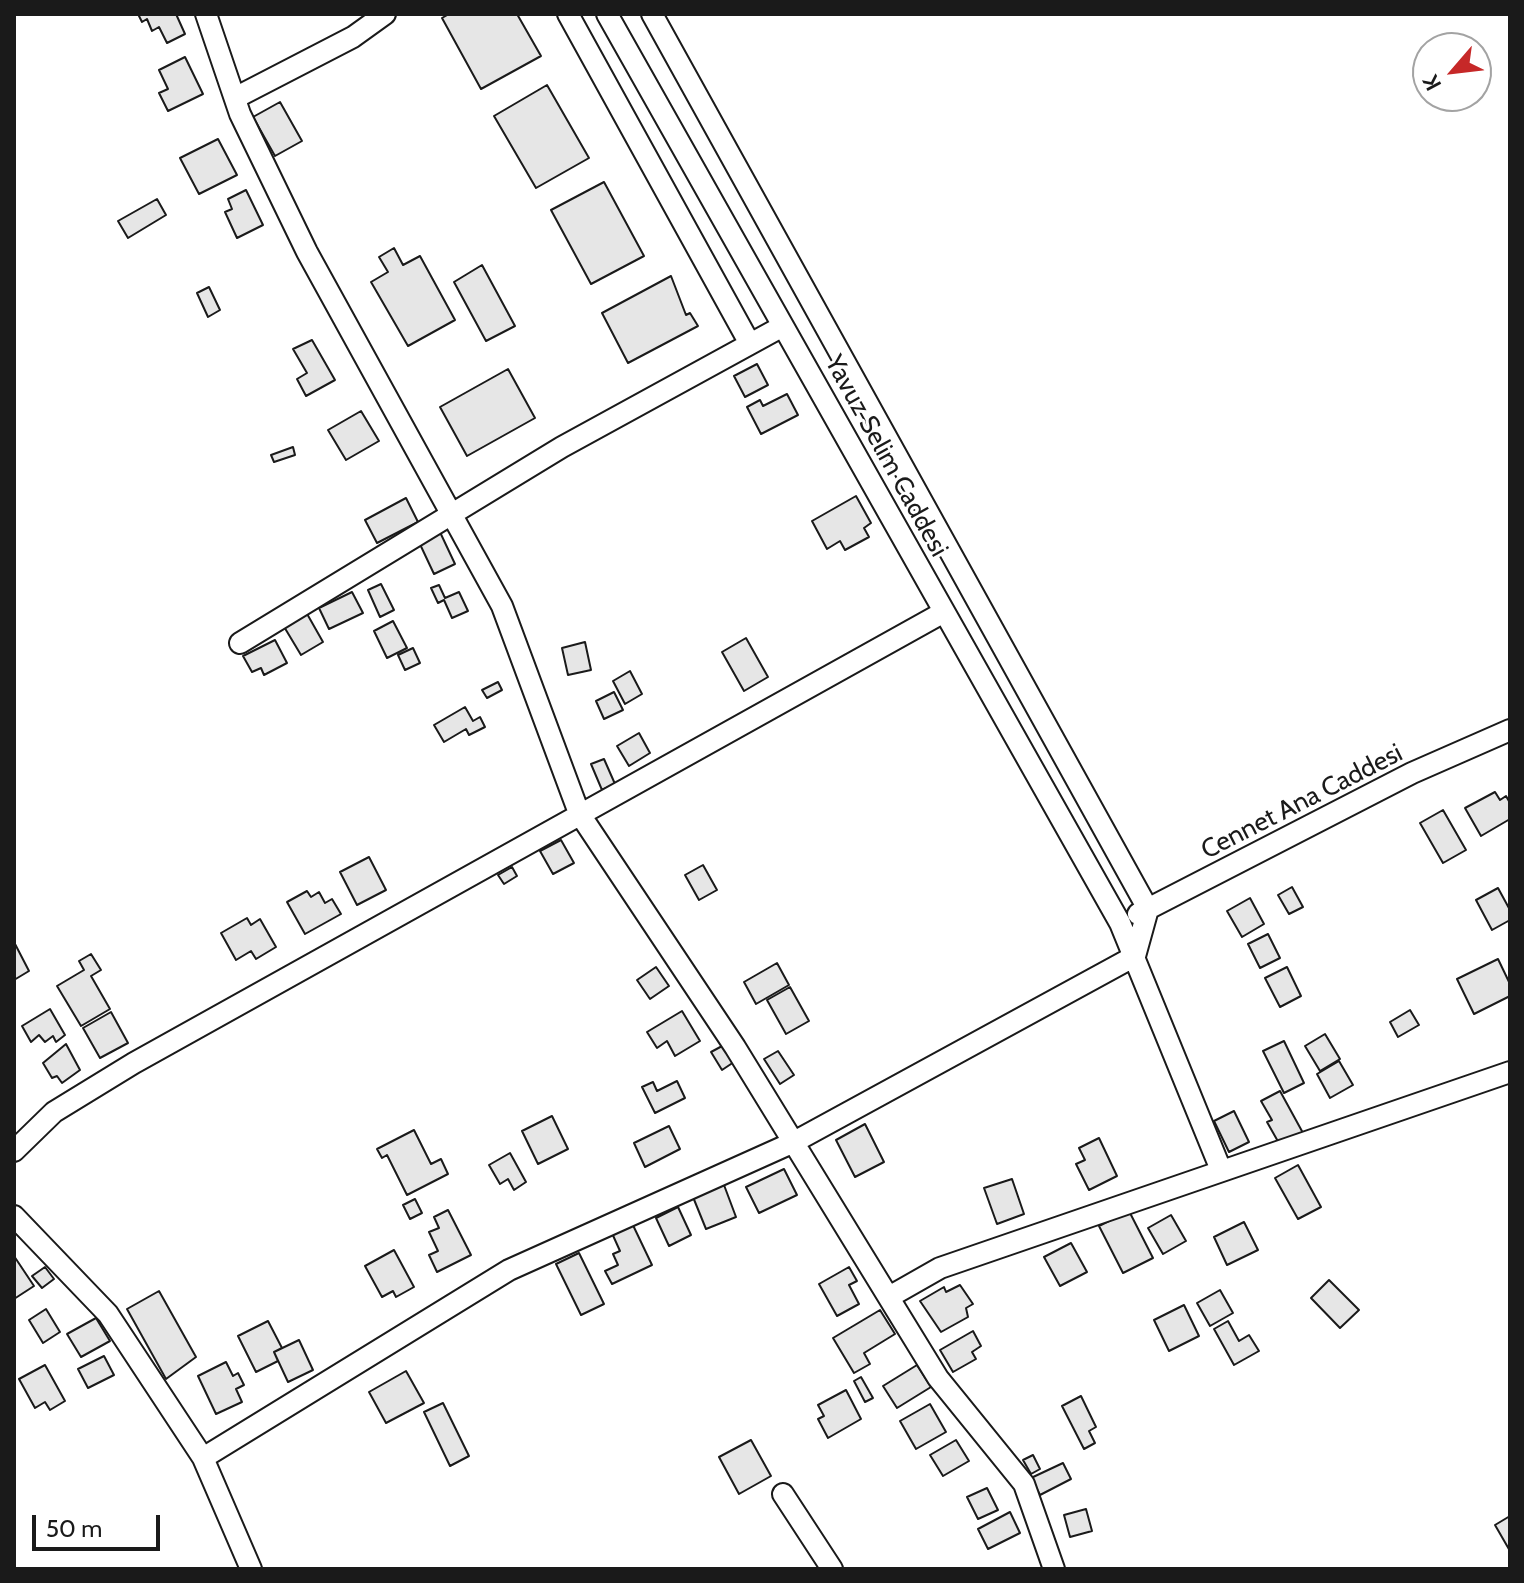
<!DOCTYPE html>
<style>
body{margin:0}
#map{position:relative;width:1524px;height:1583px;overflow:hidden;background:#fff;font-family:Cabin,sans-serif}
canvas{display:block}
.frame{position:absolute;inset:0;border:16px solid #1a1a1a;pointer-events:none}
.north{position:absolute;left:1412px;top:32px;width:80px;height:80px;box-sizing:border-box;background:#fff;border:2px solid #a3a3a3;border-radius:50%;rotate:242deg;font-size:22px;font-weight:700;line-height:32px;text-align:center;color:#1a1a1a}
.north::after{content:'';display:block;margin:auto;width:28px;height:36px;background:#c62828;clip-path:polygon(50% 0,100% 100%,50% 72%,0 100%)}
.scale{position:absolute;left:32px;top:1515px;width:128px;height:36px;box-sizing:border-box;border:4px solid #1a1a1a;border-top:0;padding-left:10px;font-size:24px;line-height:28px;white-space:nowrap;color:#1a1a1a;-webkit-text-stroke:6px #fff;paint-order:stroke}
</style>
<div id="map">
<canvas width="1524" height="1583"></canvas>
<div class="frame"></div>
<div class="north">K</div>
<div class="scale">50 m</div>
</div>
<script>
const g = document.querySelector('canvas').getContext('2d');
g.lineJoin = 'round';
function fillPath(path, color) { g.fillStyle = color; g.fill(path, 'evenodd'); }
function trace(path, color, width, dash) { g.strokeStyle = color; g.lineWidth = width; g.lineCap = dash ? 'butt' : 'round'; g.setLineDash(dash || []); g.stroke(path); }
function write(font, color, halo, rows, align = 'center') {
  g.font = font + ' Cabin,sans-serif'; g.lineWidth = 6; g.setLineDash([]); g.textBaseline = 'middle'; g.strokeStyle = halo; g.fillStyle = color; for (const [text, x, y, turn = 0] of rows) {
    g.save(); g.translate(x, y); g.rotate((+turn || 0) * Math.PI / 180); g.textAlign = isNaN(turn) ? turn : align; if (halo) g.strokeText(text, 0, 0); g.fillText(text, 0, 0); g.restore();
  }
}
const building = new Path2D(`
 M138,14H176L185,34L167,43L159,27L152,31L147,19L142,22Z
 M449,14H517L541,56L481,89L442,18Z
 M185,57L203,94L168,111L159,93L168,89L159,70Z
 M547,85L589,158L536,188L494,116Z
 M280,102L302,141L275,156L253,117Z
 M218,139L237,175L199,194L180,158Z
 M604,182L644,256L591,284L551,210Z
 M246,190L263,225L237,238L225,212L232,209L228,199Z
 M157,199L166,215L128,238L118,221Z
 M394,248L403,265L420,256L455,320L408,346L371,282L388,272L379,257Z
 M482,265L515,326L486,341L454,282Z
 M671,276L686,315L690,313L698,326L628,363L602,313Z
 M209,287L220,310L208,317L197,293Z
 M312,340L335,380L306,396L297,379L307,373L293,349Z
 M757,364L768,385L745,397L734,376Z
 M508,369L535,418L467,456L440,407Z
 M787,394L798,415L761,434L747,407L760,400L763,406Z
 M361,411L379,441L346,460L328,430Z
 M293,447L295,455L274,462L271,455Z
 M856,496L871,523L864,528L869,537L845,550L840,541L827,549L812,521Z
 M406,498L418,522L377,543L365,520Z
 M439,530L455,564L434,574L418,540Z
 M381,584L394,610L380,617L368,590Z
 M439,585L445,598L459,592L468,611L452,618L444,600L438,603L431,588Z
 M352,592L363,613L329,629L319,608Z
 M306,612L323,642L301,655L283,625Z
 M393,621L407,648L387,658L374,631Z
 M746,638L768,677L744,691L722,652Z
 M275,640L287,663L264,675L261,668L252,672L243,656Z
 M585,642L591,670L568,675L562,648Z
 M413,648L420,663L405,670L398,655Z
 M630,671L642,694L625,704L613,681Z
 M498,682L502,690L487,698L482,690Z
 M614,692L623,710L604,719L596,701Z
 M465,707L473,721L480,717L485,727L469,735L466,729L444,742L434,725Z
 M639,733L650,753L629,766L617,746Z
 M604,759L615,784L602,790L591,764Z
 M1495,792L1500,800L1506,796L1510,803V819L1481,836L1465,808Z
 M1443,810L1466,850L1443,863L1420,823Z
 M561,840L574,863L553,874L540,851Z
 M369,857L386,890L357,905L340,872Z
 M703,865L717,890L699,900L685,875Z
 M512,867L517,876L504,884L498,875Z
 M1292,887L1303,907L1289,914L1278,895Z
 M1498,888L1510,910V920L1492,930L1476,900Z
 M307,891L311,897L319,892L325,903L332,899L341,914L305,934L287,902Z
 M1250,898L1264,924L1242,937L1227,911Z
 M247,918L251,925L260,919L276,947L256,959L251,951L236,960L221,933Z
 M1268,934L1280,958L1260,968L1248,944Z
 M14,942L29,971L14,980Z
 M91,954L101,970L91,976L110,1009L81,1026L57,986L84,970L79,961Z
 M1498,959L1510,984V996L1474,1014L1457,979Z
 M777,963L789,985L756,1004L744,982Z
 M656,967L669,986L650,999L637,980Z
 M1287,967L1301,996L1280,1007L1265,978Z
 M790,987L809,1021L786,1034L767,1000Z
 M50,1009L65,1035L56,1042L53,1036L45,1042L39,1035L31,1042L22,1026Z
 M1410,1010L1419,1025L1398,1037L1390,1022Z
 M682,1011L700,1041L675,1056L667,1041L657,1048L647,1032Z
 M111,1012L128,1043L100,1058L83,1028Z
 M1325,1034L1340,1059L1320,1071L1305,1046Z
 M1284,1041L1304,1083L1284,1093L1263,1051Z
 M66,1044L80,1070L62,1083L57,1076L52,1078L43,1063Z
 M724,1045L734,1062L722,1070L711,1052Z
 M778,1051L794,1075L780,1084L764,1059Z
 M1339,1061L1353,1085L1330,1098L1317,1074Z
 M677,1081L685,1098L655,1113L642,1087L653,1082L657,1091Z
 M1280,1091L1303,1133L1280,1145L1267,1122L1272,1120L1261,1101Z
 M1234,1111L1249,1142L1229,1152L1214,1121Z
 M552,1116L568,1149L538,1164L522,1131Z
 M865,1124L884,1162L855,1177L836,1140Z
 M669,1126L680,1149L645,1167L634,1143Z
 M414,1130L431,1164L441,1159L448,1174L407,1195L387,1155L382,1158L377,1149Z
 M1099,1138L1117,1176L1089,1190L1076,1164L1085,1160L1079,1148Z
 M510,1153L526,1182L514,1190L508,1179L500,1184L489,1165Z
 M1298,1165L1321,1207L1298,1219L1275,1178Z
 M784,1169L797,1195L759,1213L746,1187Z
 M1012,1179L1024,1214L997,1224L984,1188Z
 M724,1185L736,1217L706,1229L693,1197Z
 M415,1199L422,1213L410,1219L403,1205Z
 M678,1207L691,1235L669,1246L656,1218Z
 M448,1210L471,1255L437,1272L429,1255L438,1251L429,1232L439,1228L434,1217Z
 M1129,1211L1153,1258L1123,1273L1099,1226Z
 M1171,1215L1186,1241L1163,1254L1148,1228Z
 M631,1221L652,1265L612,1284L605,1271L618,1265L613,1254L620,1251L611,1231Z
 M1244,1222L1258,1250L1227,1265L1214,1237Z
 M1071,1243L1087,1272L1060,1286L1044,1257Z
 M394,1250L414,1287L396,1297L393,1291L382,1297L365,1266Z
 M579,1253L604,1304L581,1315L556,1264Z
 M14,1256L34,1286L14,1299Z
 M45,1267L54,1279L42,1288L32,1276Z
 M849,1267L857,1281L849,1285L859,1304L837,1316L819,1284Z
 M1329,1280L1359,1310L1340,1328L1311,1298Z
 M960,1285L973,1304L966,1308L968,1317L941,1332L920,1301L944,1287L946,1292Z
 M1220,1290L1233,1313L1210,1326L1197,1303Z
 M159,1291L196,1357L166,1379L127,1309Z
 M1184,1305L1199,1336L1169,1351L1154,1320Z
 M46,1309L60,1332L43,1343L29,1320Z
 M880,1310L895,1334L864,1353L870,1364L854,1373L833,1338Z
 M96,1318L110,1341L81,1357L67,1334Z
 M268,1321L282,1348L274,1352L278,1361L256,1372L238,1336Z
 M1228,1321L1239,1341L1249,1335L1259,1351L1234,1365L1214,1329Z
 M973,1331L981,1346L972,1352L976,1359L953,1372L940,1350Z
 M299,1340L313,1370L288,1382L274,1352Z
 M104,1356L114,1375L88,1388L78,1369Z
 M226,1362L233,1376L238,1373L244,1385L236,1389L242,1402L216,1414L198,1376Z
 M45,1365L65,1401L50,1410L45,1402L35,1408L19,1379Z
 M917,1365L931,1387L897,1408L883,1386Z
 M406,1371L424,1403L386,1423L369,1392Z
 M861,1377L873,1398L865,1402L854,1381Z
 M846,1390L861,1419L828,1438L818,1419L824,1416L818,1405Z
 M1081,1396L1096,1427L1089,1431L1095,1443L1084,1449L1062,1406Z
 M443,1403L469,1456L450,1466L424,1412Z
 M930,1404L946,1432L916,1449L900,1421Z
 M751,1440L771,1476L739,1494L719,1457Z
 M956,1440L969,1461L943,1476L930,1455Z
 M1033,1455L1040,1469L1031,1474L1023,1460Z
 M1063,1463L1071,1479L1040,1495L1031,1478Z
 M987,1488L998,1510L978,1519L967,1497Z
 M1086,1509L1092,1531L1070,1537L1064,1515Z
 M1010,1512L1020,1533L988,1549L978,1529Z
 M1510,1516V1551L1495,1525Z`);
fillPath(building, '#e6e6e6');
trace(building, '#1a1a1a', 2);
const minor = new Path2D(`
 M206,14L240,114L307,252L502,606L579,813L735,1047L938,1378L1024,1484L1054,1569
 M568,14L750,344
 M607,14L1120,923L1221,1170
 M235,98L353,37L385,14
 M240,643L562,447L783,326
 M1138,914L1412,773L1510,730
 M14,1151L54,1112L134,1063L944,612
 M14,1216L108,1314L203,1458L251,1569
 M889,1297L940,1268L1510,1072
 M203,1458L509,1270L794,1142L1135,956L1148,909L652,14
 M783,1494L832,1569`);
trace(minor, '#1a1a1a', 24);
trace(minor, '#fff', 20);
write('26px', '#1a1a1a', '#fff', [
 ["Yavuz Selim Caddesi",886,456,61],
 ["Cennet Ana Caddesi",1302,802,-27]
]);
</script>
